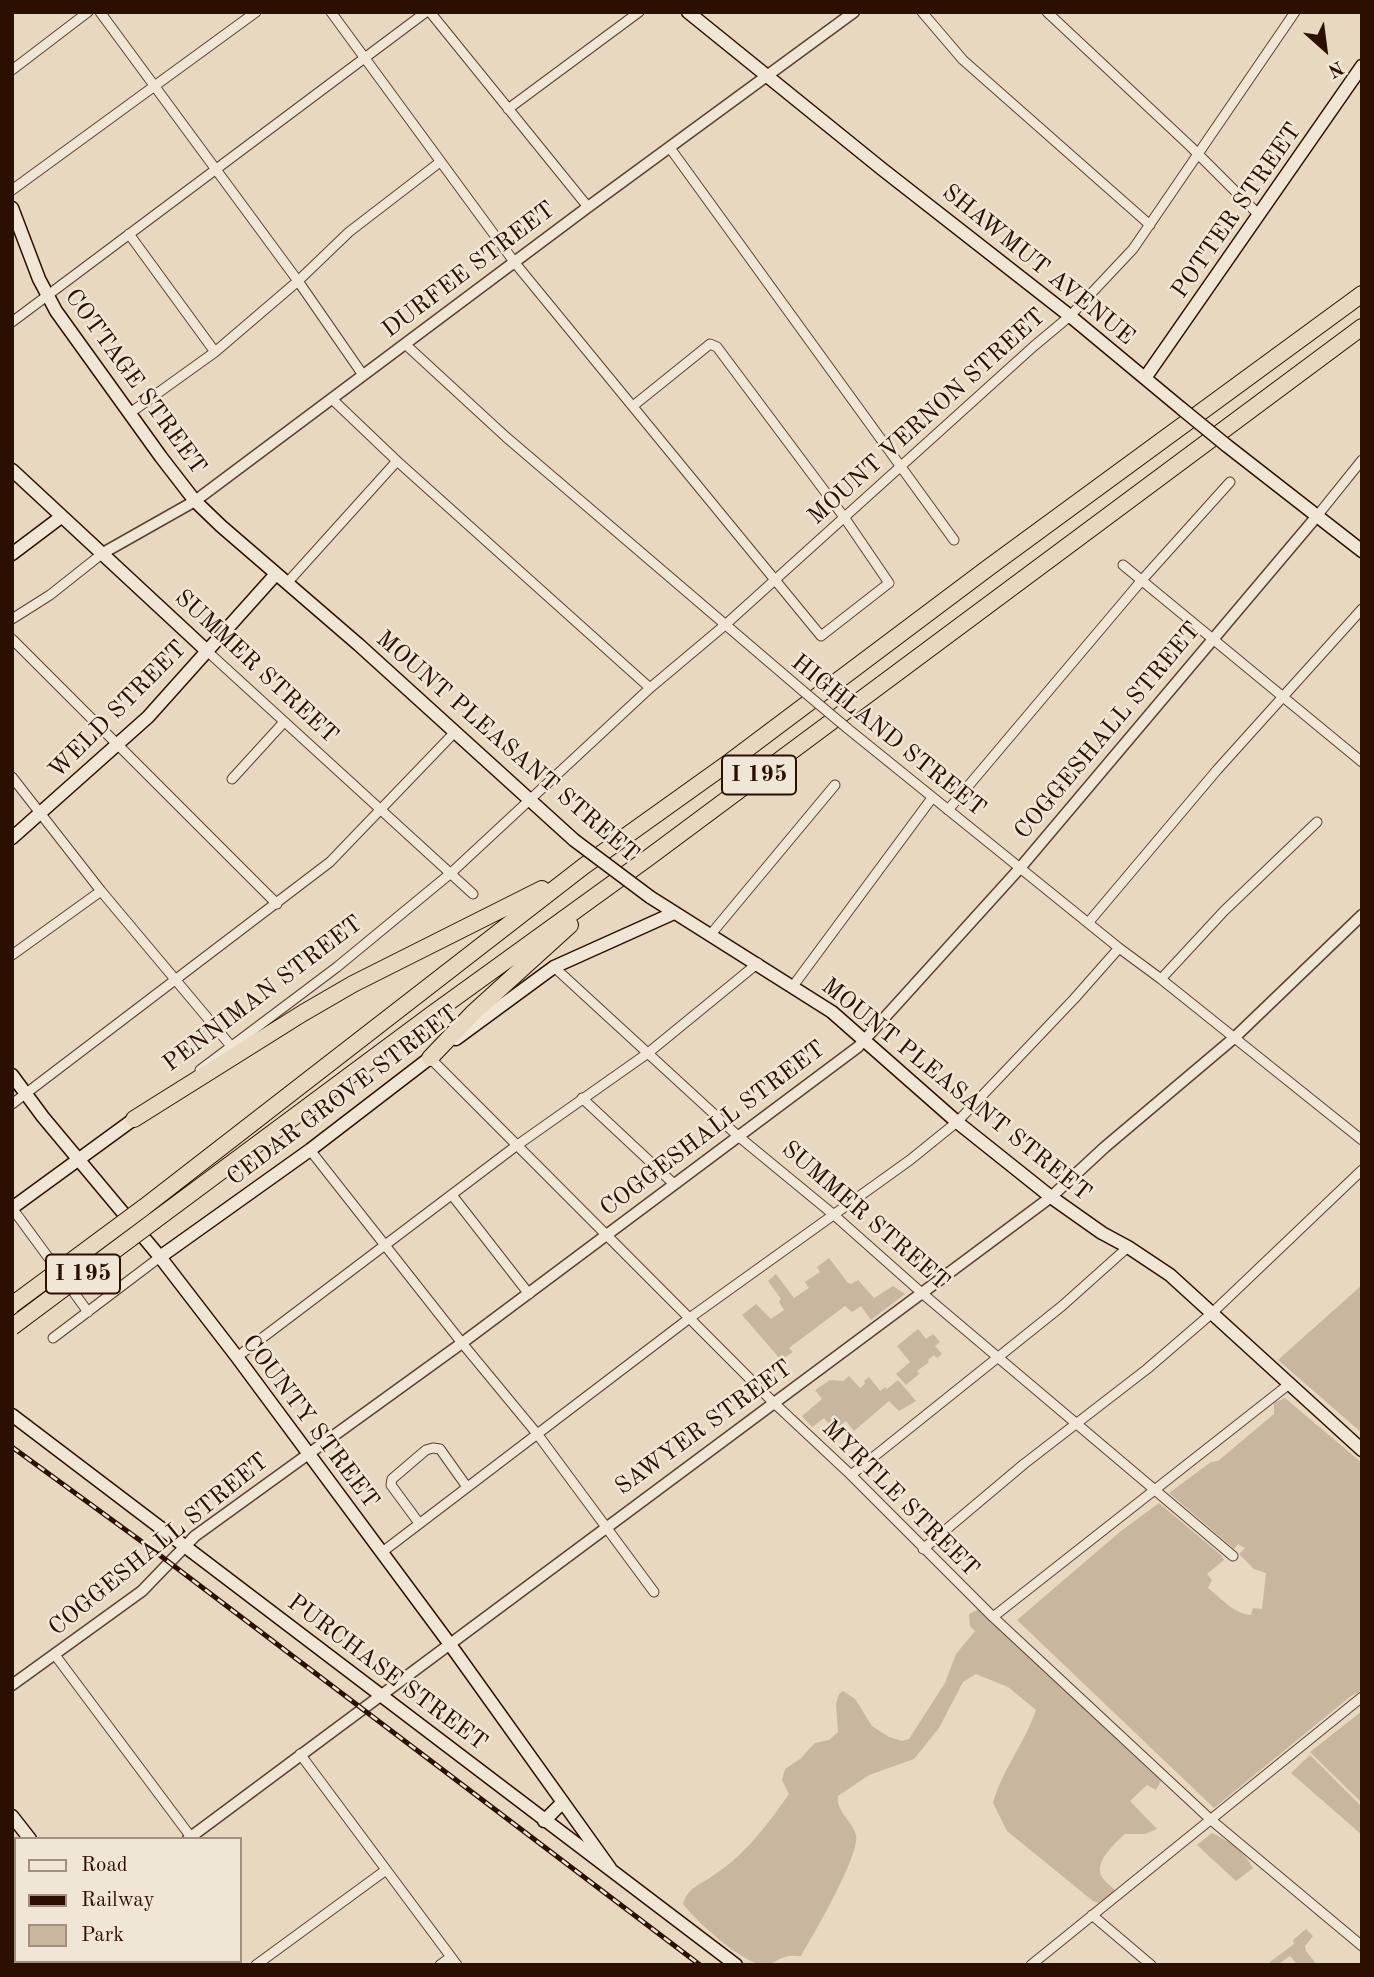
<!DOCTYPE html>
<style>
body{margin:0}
#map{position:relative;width:1374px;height:1977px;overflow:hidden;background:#e8d8c0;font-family:"Old Standard TT",serif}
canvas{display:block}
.frame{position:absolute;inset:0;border:14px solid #2b0f00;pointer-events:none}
.legend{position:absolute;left:14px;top:1837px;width:228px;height:126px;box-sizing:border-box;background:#f0e6d6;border:2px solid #a19080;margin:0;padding:9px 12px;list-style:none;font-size:21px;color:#2b0f00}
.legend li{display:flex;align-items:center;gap:14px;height:35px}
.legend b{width:35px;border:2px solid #a19080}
.north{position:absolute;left:1290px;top:14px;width:70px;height:70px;-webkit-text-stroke:5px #f0e6d6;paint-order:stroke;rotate:152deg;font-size:19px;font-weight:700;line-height:28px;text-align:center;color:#2b0f00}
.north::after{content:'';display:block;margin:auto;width:24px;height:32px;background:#2b0f00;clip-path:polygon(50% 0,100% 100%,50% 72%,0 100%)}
</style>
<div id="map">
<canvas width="1374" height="1977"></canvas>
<div class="frame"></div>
<ul class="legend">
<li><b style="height:9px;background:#f0e6d6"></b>Road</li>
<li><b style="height:9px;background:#2b0f00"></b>Railway</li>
<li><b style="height:19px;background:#c8b69f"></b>Park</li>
</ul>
<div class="north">N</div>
</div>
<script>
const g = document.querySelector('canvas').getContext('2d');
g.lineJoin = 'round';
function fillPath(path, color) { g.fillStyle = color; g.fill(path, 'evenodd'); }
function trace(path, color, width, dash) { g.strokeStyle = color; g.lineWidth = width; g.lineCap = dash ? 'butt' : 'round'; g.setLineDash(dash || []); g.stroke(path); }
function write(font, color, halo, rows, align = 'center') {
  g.font = font + ' "Old Standard TT",serif'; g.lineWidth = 5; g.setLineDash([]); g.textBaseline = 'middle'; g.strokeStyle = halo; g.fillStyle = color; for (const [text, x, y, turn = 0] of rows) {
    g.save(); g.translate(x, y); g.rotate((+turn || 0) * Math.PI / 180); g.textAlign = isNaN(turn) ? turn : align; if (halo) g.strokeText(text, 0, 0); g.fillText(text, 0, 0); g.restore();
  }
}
fillPath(new Path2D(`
 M829,1258L848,1283L851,1284L858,1280L874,1298L893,1286L905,1294L871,1320L861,1306L852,1312L845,1306L789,1348L793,1352L781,1360L742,1315L756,1304L771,1319L784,1310L779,1302L781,1299L768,1281L776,1274L794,1298L809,1288L805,1282L820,1272L817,1267Z
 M1362,1285V1433L1278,1360Z
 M918,1329L926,1339L933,1334L940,1342L935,1346L942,1354L937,1358L934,1355L928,1360L929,1362L917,1371L919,1374L906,1385L896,1374L910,1362L897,1346Z
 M849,1376L860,1388L865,1384L864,1381L869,1377L880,1391L885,1387L887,1389L898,1380L916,1401L899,1411L889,1401L854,1431L846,1421L834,1430L824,1418L812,1427L802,1416L822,1399L815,1390L830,1380L843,1381Z
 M1285,1398L1362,1463V1690L1351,1696L1214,1808L1017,1620L1121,1531L1159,1503L1221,1555L1224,1560L1207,1574L1212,1580L1208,1588C1221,1598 1234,1614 1251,1615L1253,1608L1262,1609L1266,1573L1254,1569L1239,1554L1245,1548L1238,1544L1234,1549L1232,1547L1169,1493L1211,1462L1218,1461L1274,1414V1403Z
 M979,1609L1161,1781L1156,1790L1147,1785L1130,1801L1157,1829L1145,1834H1125C1115,1843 1093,1863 1102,1877C1105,1882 1111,1886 1115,1890L1110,1896L1098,1903L1093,1901L1007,1831L993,1803C1002,1770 1025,1743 1036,1710L1008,1687L976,1674L963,1682L939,1728L914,1759L869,1775L838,1796C836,1812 852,1820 856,1835C860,1855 813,1936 801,1956C796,1956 790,1955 785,1957C778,1958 773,1965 765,1965C744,1965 696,1921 683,1904C688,1887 700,1885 714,1875C745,1855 768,1824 789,1794L782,1780L785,1769L800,1759L815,1743L829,1740L838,1732L836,1704L839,1694L843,1691L855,1699L872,1726L889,1737L902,1741L909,1739L945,1683L956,1654L975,1631L970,1626L969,1614Z
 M1362,1711V1803L1310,1752Z
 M1310,1755L1362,1807V1835L1291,1773Z
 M1212,1833C1229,1841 1244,1851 1253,1868L1236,1881L1197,1845Z
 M1306,1929L1313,1936L1305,1946L1306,1951L1317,1965H1298L1290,1956L1277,1965H1269L1270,1962L1294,1944L1293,1940Z`), '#c8b69f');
const minor = new Path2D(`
 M100,12L298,281L363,375
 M331,12L515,263L821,636L889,583L844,517L717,347L710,344L633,406
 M430,12L588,207
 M922,12L963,60L1150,225
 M1047,12L1190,146L1259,215
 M12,70L88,12
 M508,109L639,12
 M670,148L954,540
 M12,190L256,12
 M129,234L215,352
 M12,322L426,12
 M405,344L506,437L803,691
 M332,399L397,461L650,688
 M130,413L215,352L298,281L349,232L440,162
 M1317,516L1362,460
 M1123,565L1362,762
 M287,583L397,461
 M12,619L50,595L103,553
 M12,639L277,904
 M207,651L473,894
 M847,728L1119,948L1161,979L1362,1140
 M12,777L101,891L231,1046
 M232,779L284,722
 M948,810L1142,580L1230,482
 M1088,923L1217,770L1362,609
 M711,934L835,785
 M12,955L101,891
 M554,967L738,1136L834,1215L923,1294L1233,1556
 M1161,979L1224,911L1317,822
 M793,986L932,798
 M430,1058L773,1402L851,1475L993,1617L1210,1819L1362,1946
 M200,1070L337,967L451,873L650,688L725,625L1034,346L1070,316L1133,249L1295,12
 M582,1098L674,1184
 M12,1104L330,862L454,733
 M310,1150L462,1343L538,1435L654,1592
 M452,1195L529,1294
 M12,1208L59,1272
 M67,1283L88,1312
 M53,1338L160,1257
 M237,1357L516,1146L648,1053L758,963
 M851,1475L1062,1306L1128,1247
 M419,1523L391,1485L392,1479L426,1450L433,1448L440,1449L467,1487
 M923,1549L1024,1464L1147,1369L1211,1314L1362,1170
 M381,1553L691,1317L910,1160L957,1122L1074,999L1119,948
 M993,1617L1288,1385
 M55,1655L191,1837
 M300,1754L457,1965
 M12,1875L16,1872
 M1092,1915L1151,1965
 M256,1965L386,1870
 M440,1965L451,1957
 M1031,1965L1362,1697`);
const tertiary = new Path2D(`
 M103,553L195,501L588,207L854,12
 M12,1685L142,1591L195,1536L462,1343L858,1047L1020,868L1317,516
 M188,1839L1051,1197L1105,1147L1234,1038L1362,915`);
const secondary = new Path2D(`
 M688,12L882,169L1070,316L1182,409
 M12,208L39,279L56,311L161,457L195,501L221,526L359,645L574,840
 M1145,378L1362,66
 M1226,445L1362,551
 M12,470L207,651
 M12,554L61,517
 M12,838L148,717L276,574
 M650,897L832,1012L957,1122L1051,1197L1102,1233L1128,1247L1170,1275L1362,1450
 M456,1039L554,967L674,913
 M12,1075L43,1117L160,1257L237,1357L449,1643L610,1868
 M12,1208L134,1119
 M160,1257L310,1150L435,1054
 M12,1415L736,1965
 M12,1816L30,1839
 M544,1821L563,1802
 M122,1961L124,1965
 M16,1965L21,1961`);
const motorway = new Path2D(`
 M430,1058L473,1013L570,925
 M134,1119L303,1013L353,984L542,889
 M143,1208L584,866L731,761L988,568L1362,294
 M154,1221L431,1015L648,858L1362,327`);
trace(minor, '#5a4130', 11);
trace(tertiary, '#5a4130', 13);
trace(secondary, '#2b0f00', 15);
trace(motorway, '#2b0f00', 18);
trace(minor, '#f0e6d6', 9);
trace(tertiary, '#f0e6d6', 10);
trace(secondary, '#f0e6d6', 12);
trace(motorway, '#e8d8c0', 16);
const rail = new Path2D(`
 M12,1447L145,1544L700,1965`);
trace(rail, '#2b0f00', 5);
trace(rail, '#f0e6d6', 2.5, [8]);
const minorBridge = new Path2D(`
 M803,691L847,728`);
const secondaryBridge = new Path2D(`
 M1182,409L1226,445
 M574,840L650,897`);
const motorwayBridge = new Path2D(`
 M12,1305L143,1208
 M12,1327L154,1221`);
trace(minorBridge, '#5a4130', 11, []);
trace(secondaryBridge, '#2b0f00', 15, []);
trace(motorwayBridge, '#2b0f00', 18, []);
trace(minorBridge, '#f0e6d6', 9);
trace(secondaryBridge, '#f0e6d6', 12);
trace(motorwayBridge, '#e8d8c0', 16);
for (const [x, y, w] of [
 [759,775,74],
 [83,1274,74]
]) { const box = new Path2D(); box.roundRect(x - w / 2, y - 19.5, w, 39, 5); g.fillStyle = '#f0e6d6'; g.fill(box); trace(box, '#2b0f00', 2); }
write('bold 23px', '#2b0f00', null, [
 ["I 195",759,775],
 ["I 195",83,1274]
]);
write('24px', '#2b0f00', '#f0e6d6', [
 ["POTTER STREET",1237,211,-55],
 ["SHAWMUT AVENUE",1038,265,39],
 ["DURFEE STREET",469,270,-37],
 ["COTTAGE STREET",135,382,54],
 ["MOUNT VERNON STREET",927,417,-42],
 ["SUMMER STREET",256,667,43],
 ["WELD STREET",118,710,-45],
 ["COGGESHALL STREET",1108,731,-50],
 ["HIGHLAND STREET",888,736,39],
 ["MOUNT PLEASANT STREET",507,747,41],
 ["PENNIMAN STREET",263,994,-37],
 ["MOUNT PLEASANT STREET",956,1090,39],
 ["CEDAR GROVE STREET",343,1096,-37],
 ["COGGESHALL STREET",713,1129,-37],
 ["SUMMER STREET",865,1216,41],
 ["COUNTY STREET",310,1422,53],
 ["SAWYER STREET",704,1428,-36],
 ["MYRTLE STREET",900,1499,45],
 ["COGGESHALL STREET",159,1545,-39],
 ["PURCHASE STREET",387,1673,37]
]);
</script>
